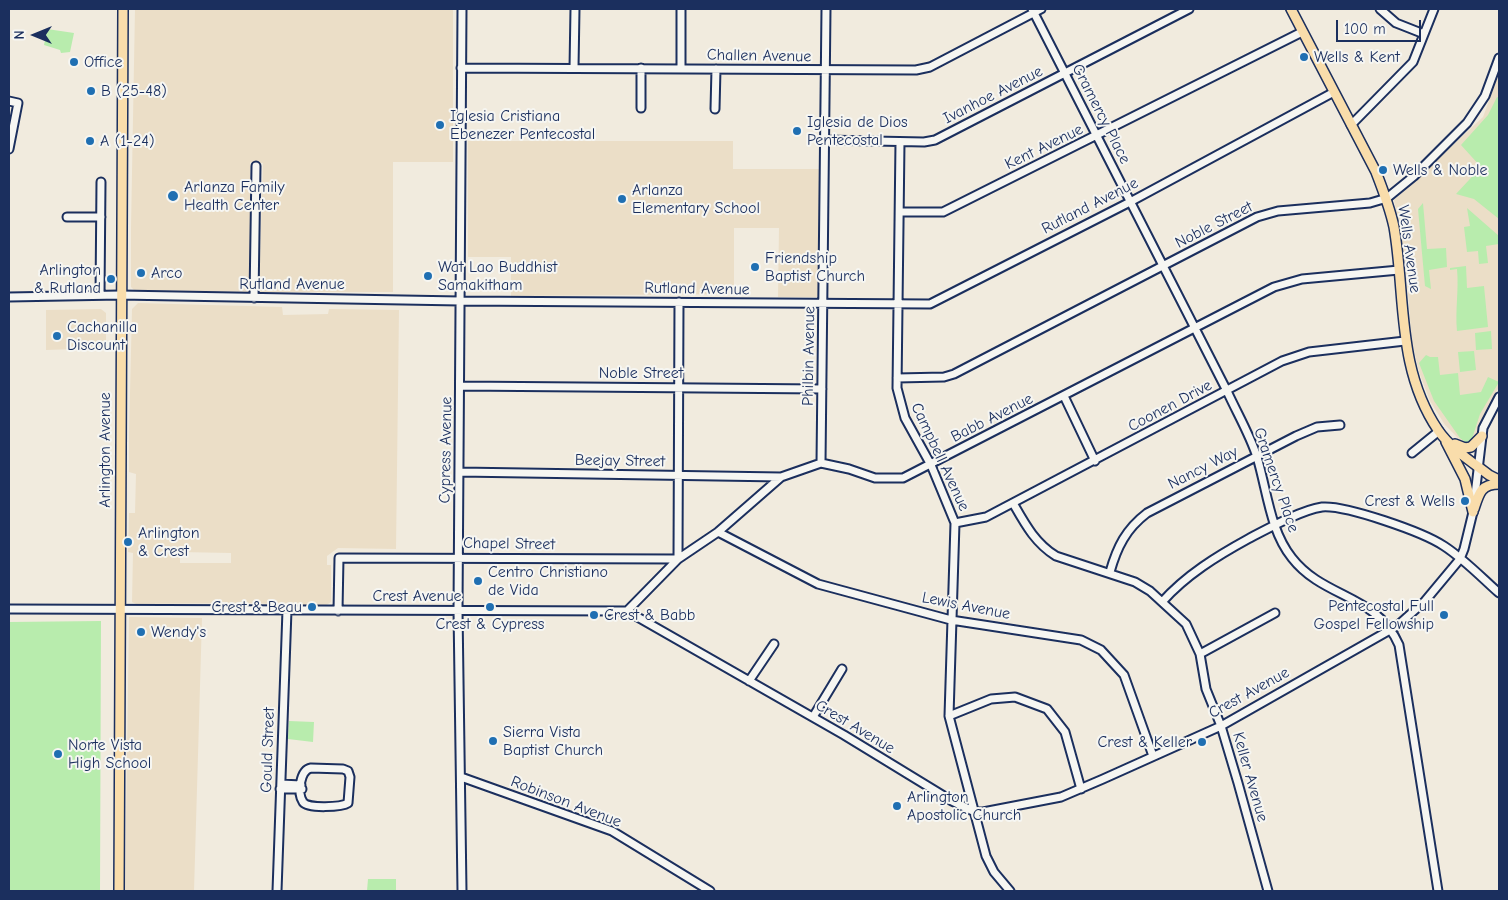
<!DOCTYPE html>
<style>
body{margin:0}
#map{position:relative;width:1508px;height:900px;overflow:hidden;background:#f1ebde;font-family:"Comic Neue",sans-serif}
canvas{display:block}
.frame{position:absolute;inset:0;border:10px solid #1b2f5e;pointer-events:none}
.north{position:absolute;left:10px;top:10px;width:50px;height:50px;-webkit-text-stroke:4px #f6f6f2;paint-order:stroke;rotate:270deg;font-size:14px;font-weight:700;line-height:20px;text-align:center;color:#1b2f5e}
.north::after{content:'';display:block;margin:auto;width:18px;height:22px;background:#1b2f5e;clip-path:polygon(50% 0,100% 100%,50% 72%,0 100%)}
.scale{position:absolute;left:1336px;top:20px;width:85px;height:22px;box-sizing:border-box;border:2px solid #1b2f5e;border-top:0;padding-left:6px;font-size:15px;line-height:18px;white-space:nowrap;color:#1b2f5e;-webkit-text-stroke:4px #f6f6f2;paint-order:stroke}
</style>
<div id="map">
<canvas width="1508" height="900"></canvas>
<div class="frame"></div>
<div class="north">N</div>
<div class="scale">100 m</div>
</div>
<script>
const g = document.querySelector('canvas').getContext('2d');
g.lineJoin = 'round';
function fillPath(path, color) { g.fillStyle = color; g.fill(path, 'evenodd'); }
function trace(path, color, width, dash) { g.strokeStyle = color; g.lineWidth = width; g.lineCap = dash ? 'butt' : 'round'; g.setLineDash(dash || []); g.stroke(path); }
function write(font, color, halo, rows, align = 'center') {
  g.font = font + ' "Comic Neue",sans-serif'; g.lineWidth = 4; g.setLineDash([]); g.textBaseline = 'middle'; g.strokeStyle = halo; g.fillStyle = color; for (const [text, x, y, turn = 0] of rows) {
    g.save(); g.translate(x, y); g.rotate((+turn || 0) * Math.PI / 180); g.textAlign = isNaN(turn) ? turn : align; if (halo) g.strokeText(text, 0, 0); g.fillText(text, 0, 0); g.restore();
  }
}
fillPath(new Path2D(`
 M135,9H453V162H393V292H259L263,163L250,162V292L135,291L131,287V228Z
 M1497,79L1499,80V387L1483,416L1475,443L1465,445L1445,425L1430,401L1419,372L1412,342L1405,259L1394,200L1483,117Z
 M468,141H733V169H820L819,297H778L779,228H734V294L511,296V257H468Z
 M138,303L282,307L283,315L328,314L329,309L399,310L396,549L338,548L327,556V565H331V602L325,606L250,603L136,604L132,602L133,553L128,552L129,513H135L136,474L129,472V435L132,309ZM180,552L231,553V563H180Z
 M101,309L106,313V348L46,350V310Z
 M129,617L202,618L194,891H125Z`), '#ebdec7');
fillPath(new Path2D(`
 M47,29L74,33L70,52L61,53L60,50L44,45Z
 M1497,97L1499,98V219L1474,199L1456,194L1481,167L1461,145L1488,115Z
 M1423,203L1427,249L1446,248L1447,267L1429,270L1431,289L1425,286L1418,209Z
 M1467,208L1499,236V244L1486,246L1488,263L1479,264L1478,251L1467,252L1464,227L1470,226Z
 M1466,266L1467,288L1484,286L1488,327L1457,331C1455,310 1459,290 1457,269L1450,270V268Z
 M1491,331L1492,349L1476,350L1475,333Z
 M1474,351L1476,370L1460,372L1458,352Z
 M1426,355L1430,357H1438L1440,375L1458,373L1460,395L1481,392L1488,377L1499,382L1480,414L1471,442H1465L1460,438L1434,401L1419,363Z
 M101,621L100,891H9V622Z
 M289,721L314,722L313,742L288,739Z
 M368,879H396V891H367Z`), '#b8ecad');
const minor = new Path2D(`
 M462,9L458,610L462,891
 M1032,9L1227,391C1237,413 1250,435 1257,457C1267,490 1270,531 1292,558C1324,599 1377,594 1399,645L1438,891
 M1380,9L1396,23L1424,34
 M461,68L916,70L930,67L1041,9
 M574,68L575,9
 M641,68V108
 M681,69V9
 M9,101L18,103L9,149
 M715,109L716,69
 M1351,125L1413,62L1434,9
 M824,140L924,142L935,140L1189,9
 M900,142L897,388L905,418L931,465L955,523L949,716L986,856L994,872L1010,891
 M900,212H943L1302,32
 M67,217H101
 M100,295L101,182
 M9,297L120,295L460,301L930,304L1130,202L1334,92
 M254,298L256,166
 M897,378L944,377L954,374L1257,217L1278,211L1370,203L1387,198L1414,176L1467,123L1485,96L1499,58
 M460,386L822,389
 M1064,396L1095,461
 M1412,453L1439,431
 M821,463L826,9
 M460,472L781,477
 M1013,503C1025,524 1035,543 1056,556L1135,582L1150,591L1186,624L1200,654L1206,689L1221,726L1238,783L1268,891
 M955,523L986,517L1282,361L1309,352L1405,341
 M718,532L818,584L951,620L1081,640L1101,650L1124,675L1153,756
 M678,559L679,302
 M1110,572C1117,547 1126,529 1147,513L1296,436L1317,427L1340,425
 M1162,602C1186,575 1217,556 1248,539C1267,529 1301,510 1322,507C1346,505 1423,532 1444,546C1464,559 1481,577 1499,593
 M9,609L627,611L844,735L952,801L975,812H983L1061,797L1103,779L1221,726L1397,626L1425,601L1460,559L1464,549L1473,512L1483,428L1499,397
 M338,611L339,558L678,559
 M627,611L678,559L718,532L781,477L821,463L849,469L875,478H903L1274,287L1302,279L1399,270
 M1200,654L1275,613
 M749,681L774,644
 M949,716L991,699L1015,697L1047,709L1065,732L1081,789
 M813,717L842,669
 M311,768L343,769L348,771L350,777L348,803C342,807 308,809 303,802C297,793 300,770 311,768Z
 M461,777L612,831L710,891
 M281,784L301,785
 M280,789H302
 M277,891L287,610`);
const major = new Path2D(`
 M1291,9L1376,172C1383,190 1390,208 1394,227C1406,296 1396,368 1438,430C1450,448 1472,462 1489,475L1499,480
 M1446,442L1465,479L1473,512
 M1455,444L1465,448L1471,447L1482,436
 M1474,509C1479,493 1481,484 1499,484
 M119,891L123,9`);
trace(minor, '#1b2f5e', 11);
trace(major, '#1b2f5e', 12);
trace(minor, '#f6f6f2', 7);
trace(major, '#f9ddab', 9);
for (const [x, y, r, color] of [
 [1304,57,5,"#1f6fb2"],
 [74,62,5,"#1f6fb2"],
 [91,91,5,"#1f6fb2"],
 [440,125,5,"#1f6fb2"],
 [797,131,5,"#1f6fb2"],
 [90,141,5,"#1f6fb2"],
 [1383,170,5,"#1f6fb2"],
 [173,196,6,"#1f6fb2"],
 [622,199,5,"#1f6fb2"],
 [755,267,5,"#1f6fb2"],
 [141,273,5,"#1f6fb2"],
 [428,276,5,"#1f6fb2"],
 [111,279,5,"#1f6fb2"],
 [57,336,5,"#1f6fb2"],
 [1465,501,5,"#1f6fb2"],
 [128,542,5,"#1f6fb2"],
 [478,581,5,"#1f6fb2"],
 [312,607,5,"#1f6fb2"],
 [490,607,5,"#1f6fb2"],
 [594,615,5,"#1f6fb2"],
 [1444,615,5,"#1f6fb2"],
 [141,632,5,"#1f6fb2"],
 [493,741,5,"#1f6fb2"],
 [1202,742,5,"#1f6fb2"],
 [58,754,5,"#1f6fb2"],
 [897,806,5,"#1f6fb2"]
]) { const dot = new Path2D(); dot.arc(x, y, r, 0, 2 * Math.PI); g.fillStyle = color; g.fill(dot); trace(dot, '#f6f6f2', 2); }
write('16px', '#1b2f5e', '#f6f6f2', [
 ["Challen Avenue",759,56,1],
 ["Ivanhoe Avenue",993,95,-27],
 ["Gramercy Place",1101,114,63],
 ["Kent Avenue",1044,147,-26],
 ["Rutland Avenue",1090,206,-27],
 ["Noble Street",1214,225,-27],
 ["Wells Avenue",1409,249,82],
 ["Rutland Avenue",292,284],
 ["Rutland Avenue",697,289,1],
 ["Philbin Avenue",809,356,-89],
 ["Noble Street",641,373],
 ["Coonen Drive",1170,406,-28],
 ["Babb Avenue",992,418,-27],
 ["Arlington Avenue",105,450,-90],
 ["Cypress Avenue",446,450,-89],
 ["Campbell Avenue",940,457,65],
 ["Beejay Street",620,461,1],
 ["Nancy Way",1203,468,-27],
 ["Gramercy Place",1276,480,71],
 ["Chapel Street",509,544,1],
 ["Crest Avenue",417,596],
 ["Lewis Avenue",966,606,11],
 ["Crest Avenue",1249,693,-29],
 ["Crest Avenue",855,727,31],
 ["Gould Street",268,750,-88],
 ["Keller Avenue",1250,777,74],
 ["Robinson Avenue",566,802,21]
]);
write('16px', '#1b2f5e', '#f6f6f2', [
 ["Wells & Kent",1314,57],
 ["Office",84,62],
 ["B (25-48)",101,91],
 ["Iglesia Cristiana",450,116],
 ["Ebenezer Pentecostal",450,134],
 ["Iglesia de Dios",807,122],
 ["Pentecostal",807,140],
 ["A (1-24)",100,141],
 ["Wells & Noble",1393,170],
 ["Arlanza Family",184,187],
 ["Health Center",184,205],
 ["Arlanza",632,190],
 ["Elementary School",632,208],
 ["Friendship",765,258],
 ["Baptist Church",765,276],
 ["Wat Lao Buddhist",438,267],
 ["Samakitham",438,285],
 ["Arlington",101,270,"right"],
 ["& Rutland",101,288,"right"],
 ["Arco",151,273],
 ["Cachanilla",67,327],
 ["Discount",67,345],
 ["Crest & Wells",1455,501,"right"],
 ["Arlington",138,533],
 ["& Crest",138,551],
 ["Centro Christiano",488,572],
 ["de Vida",488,590],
 ["Pentecostal Full",1434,606,"right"],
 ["Gospel Fellowship",1434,624,"right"],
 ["Crest & Beau",302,607,"right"],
 ["Crest & Babb",604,615],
 ["Crest & Cypress",490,624,"center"],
 ["Wendy's",151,632],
 ["Sierra Vista",503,732],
 ["Baptist Church",503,750],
 ["Crest & Keller",1192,742,"right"],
 ["Norte Vista",68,745],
 ["High School",68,763],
 ["Arlington",907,797],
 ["Apostolic Church",907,815]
], 'left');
</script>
